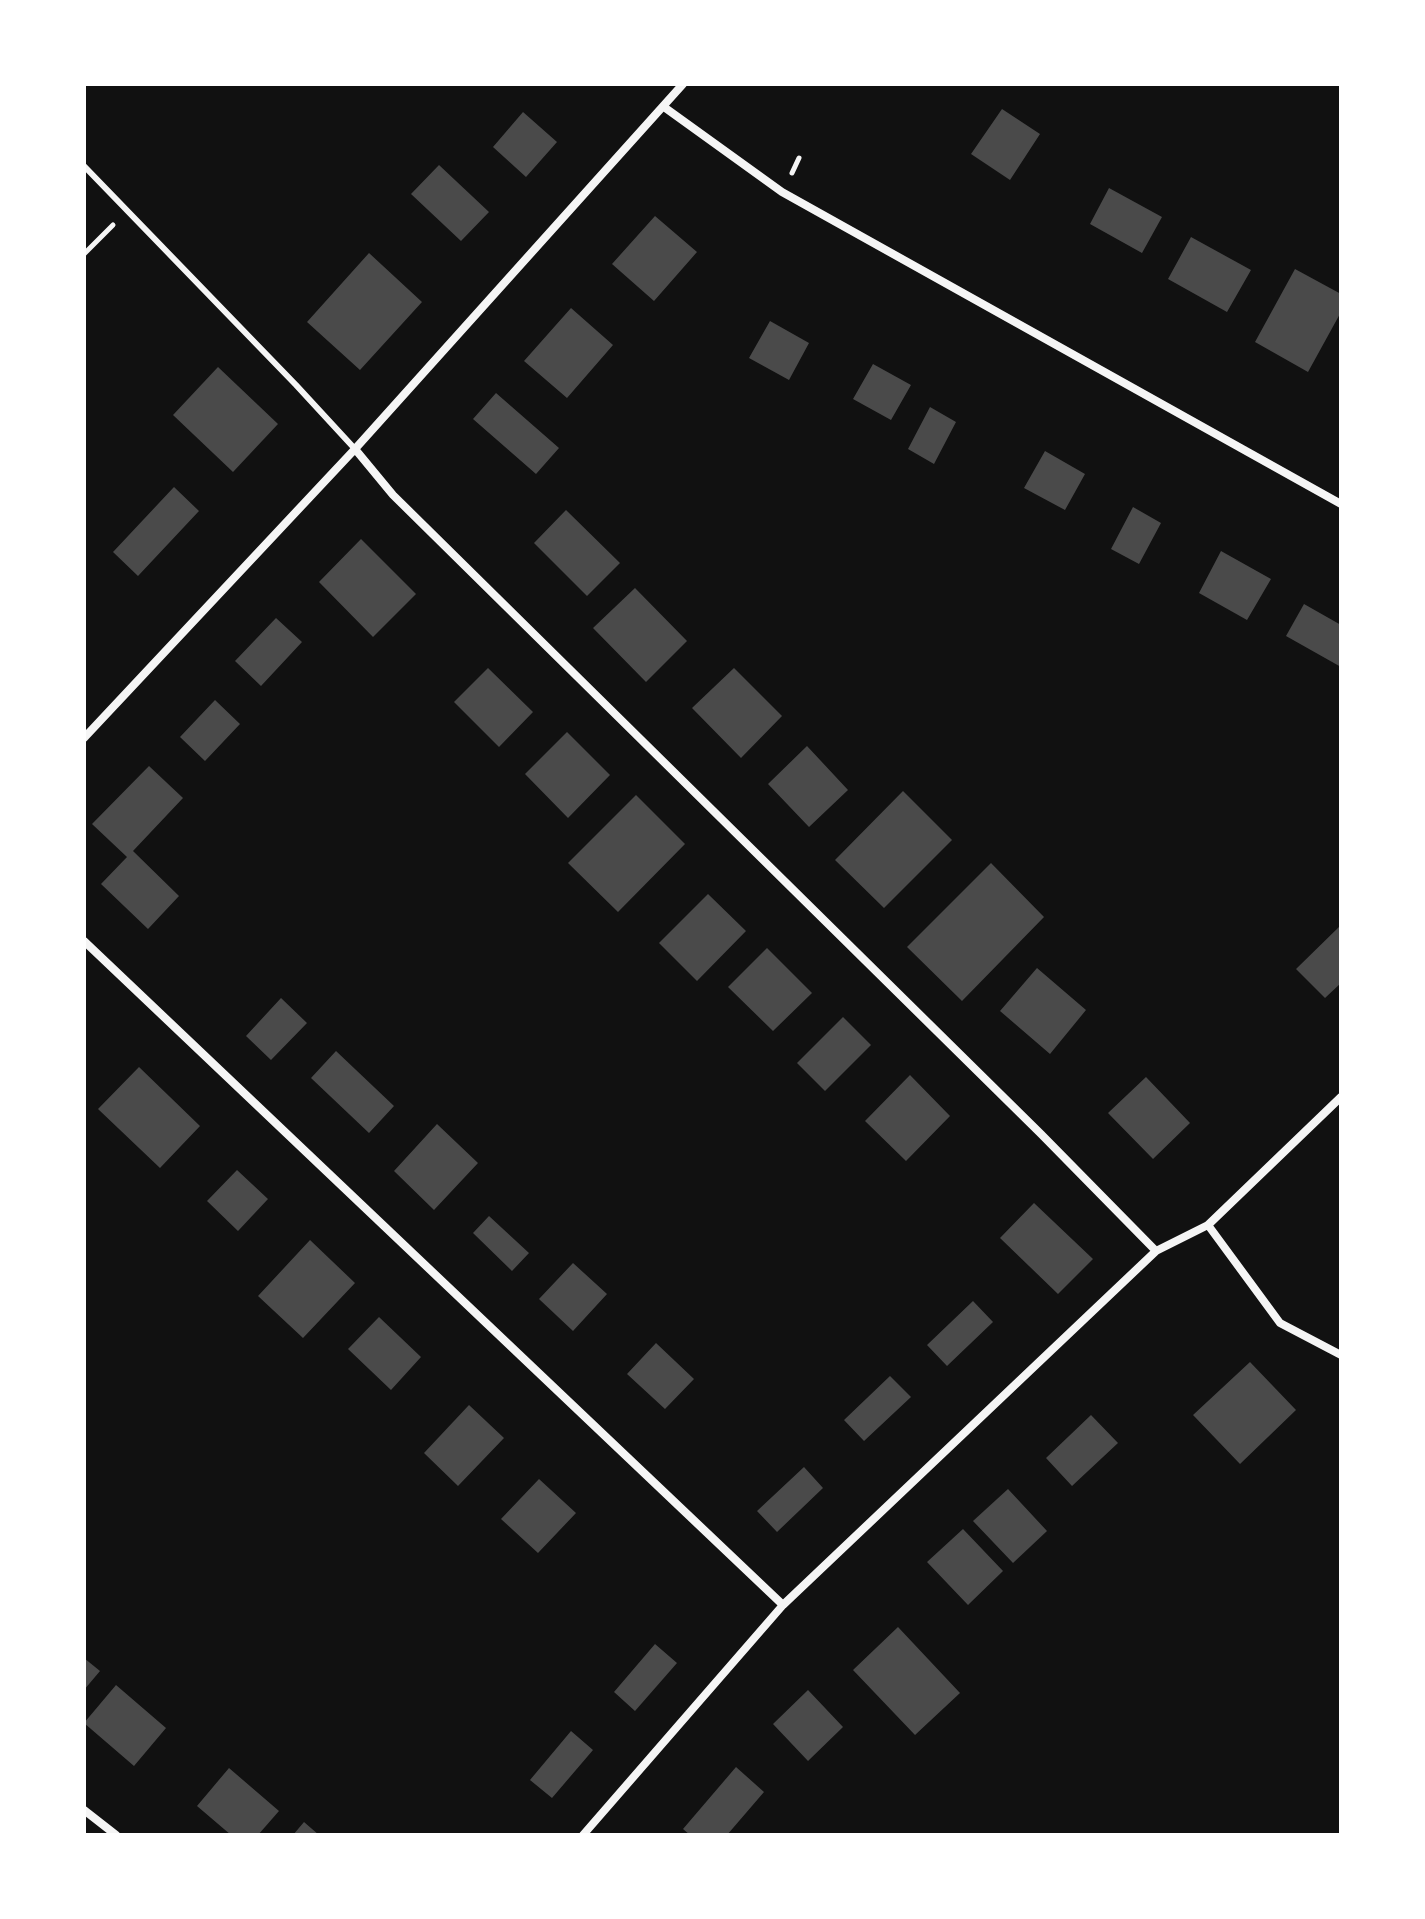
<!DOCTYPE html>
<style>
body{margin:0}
#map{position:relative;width:1425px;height:1919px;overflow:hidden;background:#111;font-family:"Exo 2",sans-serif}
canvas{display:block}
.frame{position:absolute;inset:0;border:86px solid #fff;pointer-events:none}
</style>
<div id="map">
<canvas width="1425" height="1919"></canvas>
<div class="frame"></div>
</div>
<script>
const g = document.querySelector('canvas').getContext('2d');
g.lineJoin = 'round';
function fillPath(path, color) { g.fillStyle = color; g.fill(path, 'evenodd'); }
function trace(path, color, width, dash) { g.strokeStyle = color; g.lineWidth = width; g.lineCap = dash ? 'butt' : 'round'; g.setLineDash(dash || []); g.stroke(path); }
fillPath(new Path2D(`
 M1002,109L1040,134L1010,180L971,154Z
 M523,112L557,142L526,177L493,147Z
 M439,165L489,212L461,241L411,194Z
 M1109,188L1162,217L1142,253L1090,224Z
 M655,216L697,252L654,301L612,264Z
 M1191,237L1251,270L1227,312L1168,279Z
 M369,253L422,302L360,370L307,322Z
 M1295,269L1341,294V312L1308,372L1255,342Z
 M571,308L613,345L567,398L524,361Z
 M770,321L809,343L789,380L749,358Z
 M873,364L911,385L891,420L853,399Z
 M218,367L278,424L233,472L173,415Z
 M496,393L559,448L536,474L473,419Z
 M930,407L956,422L934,464L908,449Z
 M1045,451L1085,474L1065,510L1024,488Z
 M174,487L199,511L138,576L113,552Z
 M1133,507L1161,523L1139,564L1111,549Z
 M566,510L620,563L587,596L534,543Z
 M361,539L416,594L373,637L319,582Z
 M1221,551L1271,579L1247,620L1199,593Z
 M635,588L687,641L646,682L593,628Z
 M1304,604L1341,625V667L1286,636Z
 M276,618L302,642L261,686L235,661Z
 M488,668L533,712L499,747L454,702Z
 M734,668L782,716L741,758L692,708Z
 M215,700L240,724L205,761L180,737Z
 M567,732L610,775L568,818L525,774Z
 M807,746L848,790L809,827L768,784Z
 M149,766L183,798L133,851L179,896L148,929L101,884L127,857L92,824Z
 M903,791L952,840L884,908L835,860Z
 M636,795L685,844L618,912L568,863Z
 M991,863L1044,917L962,1001L907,947Z
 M708,894L746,931L697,981L659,943Z
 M1341,925V983L1325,998L1296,969Z
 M767,948L812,993L773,1031L728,987Z
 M1037,968L1086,1010L1050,1054L1000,1011Z
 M281,998L307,1023L271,1060L246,1036Z
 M843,1017L871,1045L825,1091L797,1063Z
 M336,1051L394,1106L369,1133L311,1078Z
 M139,1067L200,1126L160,1168L98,1109Z
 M910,1075L950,1116L906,1161L865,1121Z
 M1146,1077L1190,1123L1153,1159L1108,1113Z
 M437,1124L478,1163L434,1210L394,1171Z
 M237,1170L268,1199L238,1231L207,1201Z
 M1034,1203L1093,1259L1058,1294L1000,1238Z
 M489,1216L529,1253L512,1271L473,1233Z
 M310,1240L355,1283L303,1338L258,1296Z
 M573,1263L607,1294L573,1331L539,1299Z
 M973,1301L993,1322L947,1366L927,1345Z
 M379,1317L421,1357L391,1390L348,1349Z
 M656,1343L694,1379L665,1409L627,1374Z
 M1250,1362L1296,1410L1240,1464L1193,1415Z
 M890,1376L911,1397L864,1441L844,1420Z
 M469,1405L504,1438L458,1486L424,1453Z
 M1091,1415L1118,1443L1072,1486L1046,1458Z
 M804,1467L823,1488L777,1532L757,1511Z
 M539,1479L576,1513L538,1553L501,1519Z
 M1008,1489L1047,1531L1013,1563L973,1521Z
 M963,1529L1003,1571L968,1605L927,1562Z
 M898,1627L960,1693L915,1735L853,1670Z
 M655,1644L677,1663L635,1711L614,1692Z
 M84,1658L100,1671L84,1690Z
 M116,1685L166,1728L134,1766L84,1723Z
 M808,1690L843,1727L808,1761L773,1724Z
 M571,1731L593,1750L552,1798L530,1780Z
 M736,1767L764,1792L727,1835H690L683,1829Z
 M229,1768L279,1811L258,1835H231L197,1806Z
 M304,1822L319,1835H293Z`), '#4a4a4a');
trace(new Path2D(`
 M792,173L799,158
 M84,254L113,225`), '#f5f5f5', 5);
trace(new Path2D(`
 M84,166L296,385L355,449`), '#f5f5f5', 6);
trace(new Path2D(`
 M664,107L782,192L1341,504
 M355,449L393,495L1041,1134L1156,1251
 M84,738L355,449L683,84
 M84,941L783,1605
 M1208,1225L1280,1323L1341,1355
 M84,1810L116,1835
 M583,1835L783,1605L1156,1251L1208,1225L1341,1097`), '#f5f5f5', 8);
</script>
